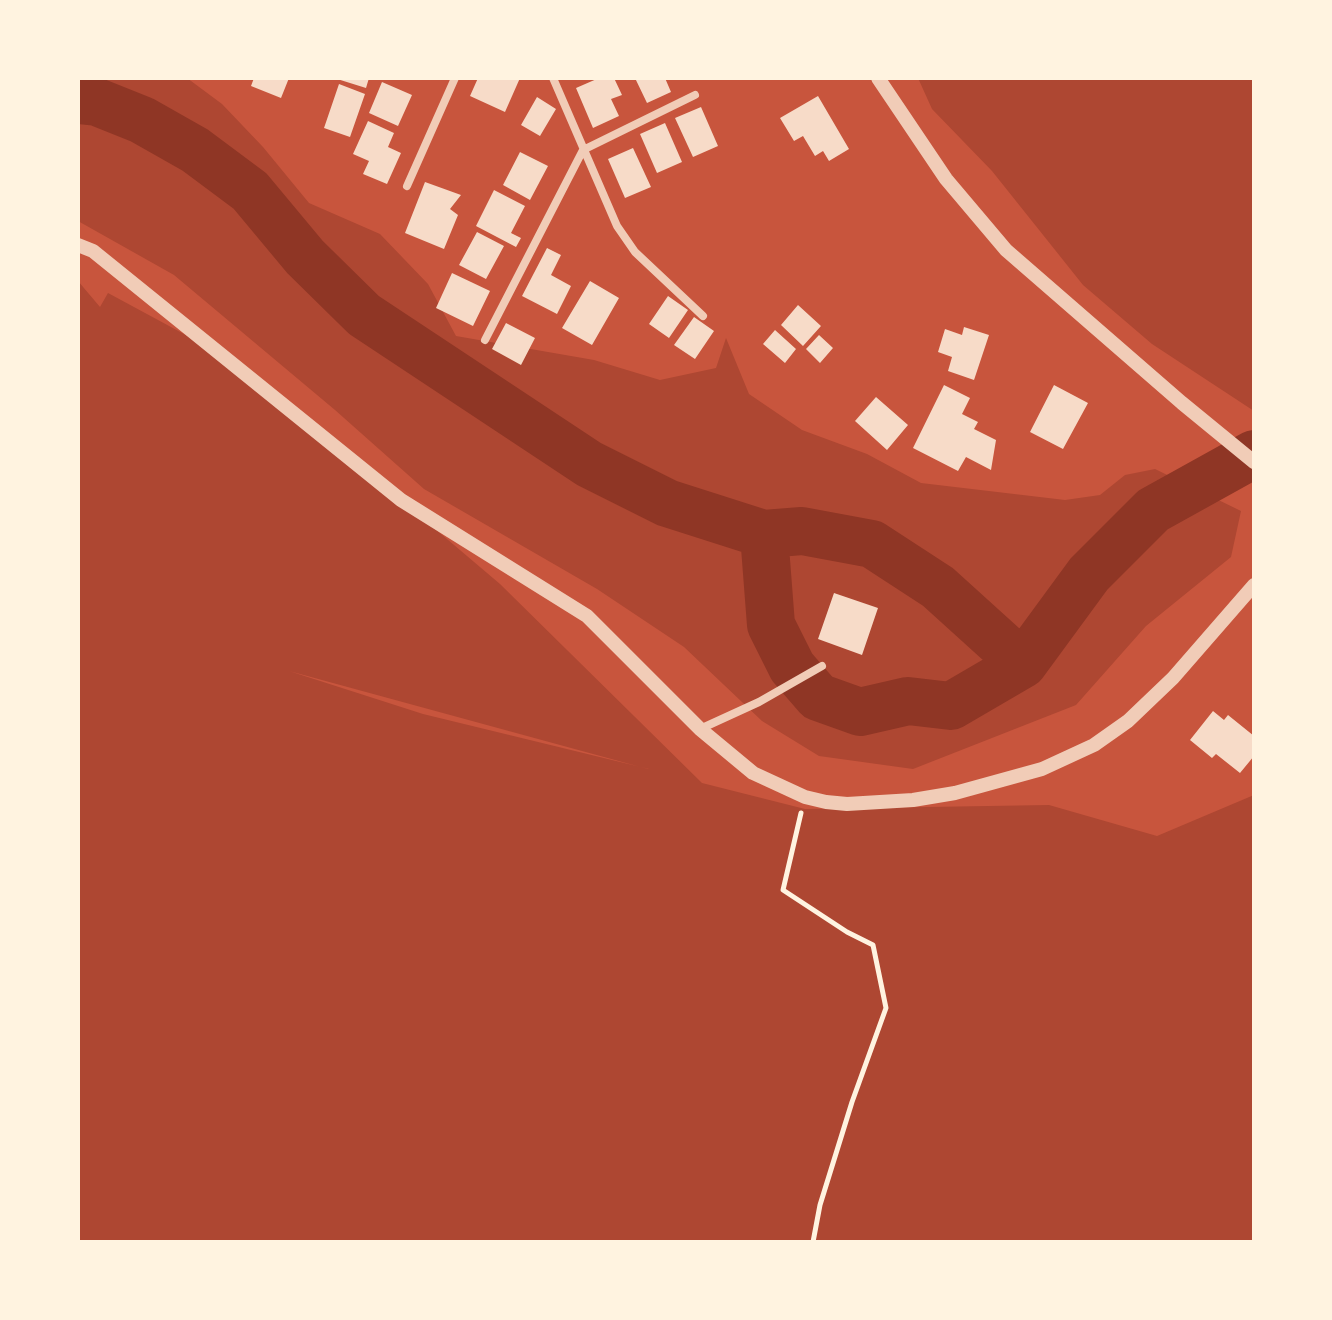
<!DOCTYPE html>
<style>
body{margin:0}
#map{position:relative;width:1332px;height:1320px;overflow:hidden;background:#c8553d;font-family:"Source Sans 3",sans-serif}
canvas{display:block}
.frame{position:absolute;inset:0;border:80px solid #fff3e0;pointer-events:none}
</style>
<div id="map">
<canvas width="1332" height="1320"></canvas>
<div class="frame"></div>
</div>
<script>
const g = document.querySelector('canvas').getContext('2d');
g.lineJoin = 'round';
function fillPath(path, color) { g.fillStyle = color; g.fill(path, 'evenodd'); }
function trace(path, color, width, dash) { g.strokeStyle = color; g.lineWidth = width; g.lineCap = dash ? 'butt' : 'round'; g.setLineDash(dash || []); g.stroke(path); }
fillPath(new Path2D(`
 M78,78H187L222,104L263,147L309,203L380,234L428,284L456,336L594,360L660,380L716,368L726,338L749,394L802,430L867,454L921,483L1065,500L1100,495L1125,475L1155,469L1241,511L1231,557L1146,626L1076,705L913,769L819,756L762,721L684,647L597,589L424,489L335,410L174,275L78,221Z
 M918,78H1254V411L1152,344L1083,285L992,171L932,109Z
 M78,281L100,307L108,293L221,354L401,500L500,584L702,783L805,809L1049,805L1157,836L1254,795V1242H78ZM289,671L648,769H649L423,714Z`), '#ae4732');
trace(new Path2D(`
 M78,100L97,102L142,120L195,150L250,191L305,257L364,315L589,464L667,503L764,534L802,531L872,544L938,587L1023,664
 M764,534L771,625L792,667L818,697L860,712L908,701L951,706L1023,664L1089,574L1153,510L1254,454`), '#8f3625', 48);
fillPath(new Path2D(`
 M254,78H289L281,98L251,86Z
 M334,78H369L366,88Z
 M478,78H520L505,112L470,96Z
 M599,78H614L622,95L611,99L619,116L593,128L576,88Z
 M635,78H665L671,92L647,103Z
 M382,82L412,95L398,126L369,113Z
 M339,84L365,94L350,137L324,128Z
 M818,96L849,149L829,161L823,151L815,156L803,136L794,141L780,118Z
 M537,97L556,109L540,136L521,125Z
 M701,107L718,146L693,157L675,118Z
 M368,121L394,133L388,147L401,153L387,184L363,174L369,161L353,154Z
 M665,123L682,162L657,173L640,134Z
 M633,148L651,187L625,198L608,159Z
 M520,152L548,166L530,200L503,185Z
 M425,182L461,195L450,209L458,215L444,249L405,233Z
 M494,190L525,206L511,233L521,238L516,247L476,226Z
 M477,232L504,246L486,279L459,265Z
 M547,248L561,255L551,275L571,286L557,314L522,296Z
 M452,273L490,291L473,326L436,308Z
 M590,281L619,298L592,345L562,328Z
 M668,296L688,310L669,338L649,324Z
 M798,305L821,326L803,346L781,325Z
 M694,317L714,331L695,359L674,345Z
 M506,323L535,338L521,365L492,349Z
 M964,327L989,335L974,380L948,371L952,357L938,352L945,329L962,335Z
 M775,330L796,349L785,363L763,344Z
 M819,335L833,348L820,363L806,349Z
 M944,385L970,398L962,414L978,422L974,429L996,440L991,470L966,457L958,471L913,448Z
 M1054,385L1088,403L1063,449L1030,432Z
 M876,397L908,425L887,450L855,421Z
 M834,593L878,608L862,655L818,639Z
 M1213,711L1224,720L1228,715L1254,736V756L1240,773L1216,754L1212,758L1190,740Z`), '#f7dbc8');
trace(new Path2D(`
 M801,813L783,890L847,932L873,945L886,1008L852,1102L820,1205L813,1242`), '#fff3e0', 5);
trace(new Path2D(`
 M553,78L617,226L635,252L703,316
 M407,186L455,78
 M485,340L583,150L695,95
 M700,729L759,702L822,666`), '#f1ccb7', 8);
trace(new Path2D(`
 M878,78L946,179L1006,250L1182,403L1254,462
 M78,245L93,251L401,500L587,616L700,729L753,773L805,797L826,802L847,804L913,800L955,793L1042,769L1094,745L1128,721L1173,678L1254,585`), '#f1ccb7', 14);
</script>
